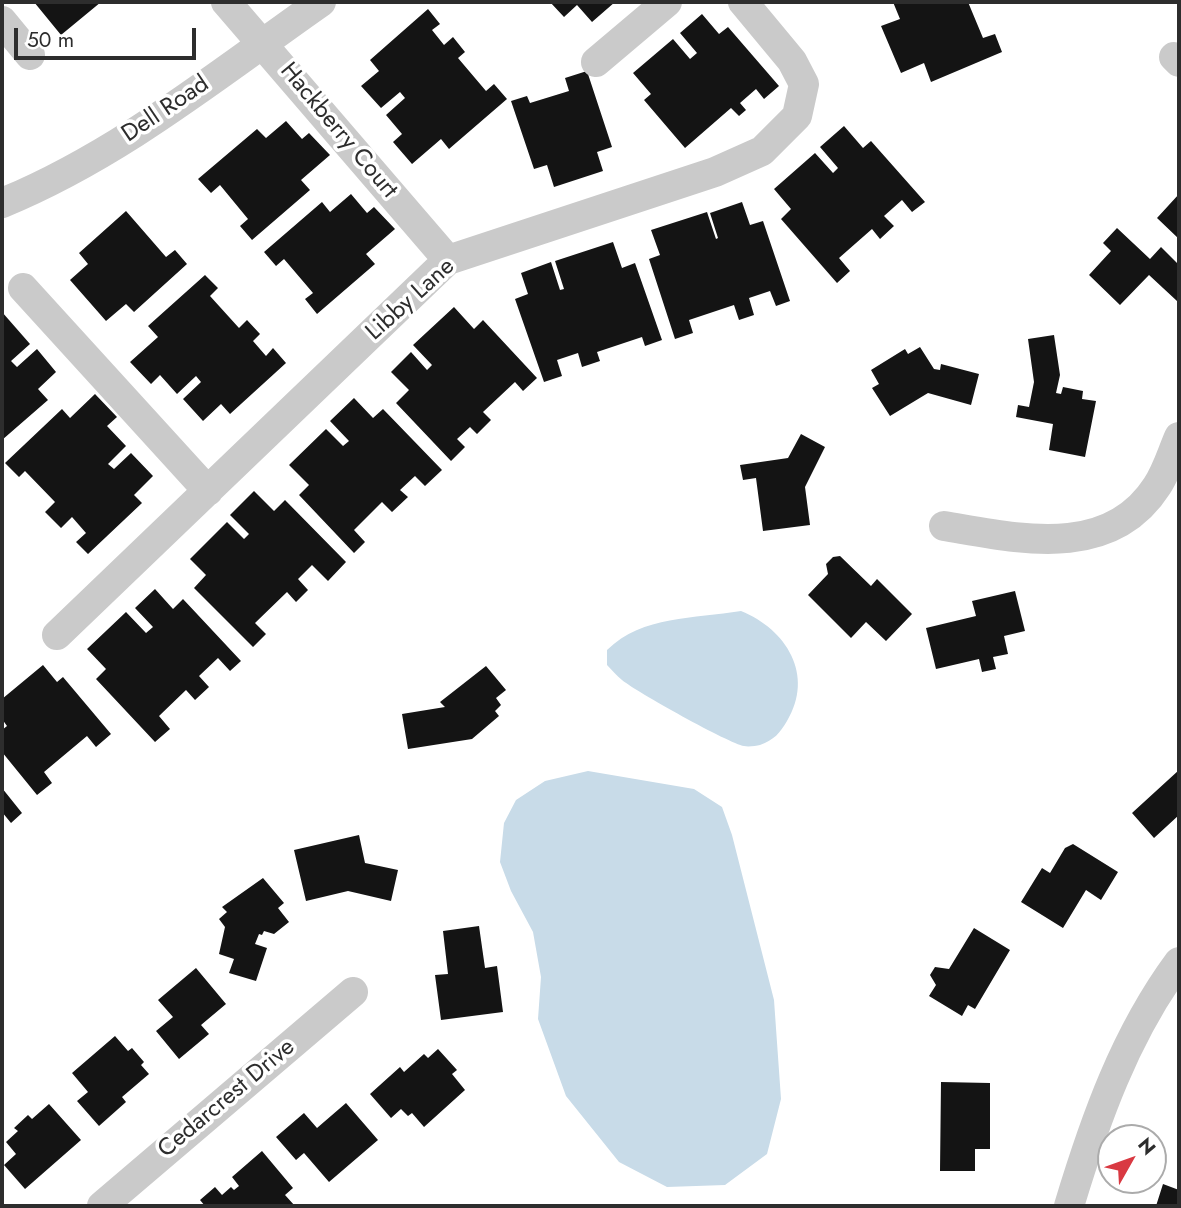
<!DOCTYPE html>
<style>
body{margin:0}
#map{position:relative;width:1181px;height:1208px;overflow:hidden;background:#fff;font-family:Jost,sans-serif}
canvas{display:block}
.frame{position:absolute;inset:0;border:4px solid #2d2d2d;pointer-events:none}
.north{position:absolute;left:1097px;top:1124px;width:70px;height:70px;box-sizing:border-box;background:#fff;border:2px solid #ababab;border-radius:50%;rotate:50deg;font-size:19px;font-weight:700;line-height:28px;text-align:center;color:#2d2d2d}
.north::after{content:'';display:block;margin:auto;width:24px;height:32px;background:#d93942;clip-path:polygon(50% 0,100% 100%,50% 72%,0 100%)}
.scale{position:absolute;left:14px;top:28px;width:182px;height:32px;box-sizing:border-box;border:4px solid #2d2d2d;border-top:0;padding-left:9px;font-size:21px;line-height:24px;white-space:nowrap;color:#2d2d2d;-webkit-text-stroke:5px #fff;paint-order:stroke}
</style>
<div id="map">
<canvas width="1181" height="1208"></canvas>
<div class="frame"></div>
<div class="north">N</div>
<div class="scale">50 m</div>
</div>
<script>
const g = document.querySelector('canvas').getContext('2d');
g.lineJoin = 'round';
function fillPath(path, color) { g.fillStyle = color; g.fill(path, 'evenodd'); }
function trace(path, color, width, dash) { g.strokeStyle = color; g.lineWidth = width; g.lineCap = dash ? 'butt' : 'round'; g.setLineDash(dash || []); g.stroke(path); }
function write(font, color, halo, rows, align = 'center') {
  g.font = font + ' Jost,sans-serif'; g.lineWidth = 7; g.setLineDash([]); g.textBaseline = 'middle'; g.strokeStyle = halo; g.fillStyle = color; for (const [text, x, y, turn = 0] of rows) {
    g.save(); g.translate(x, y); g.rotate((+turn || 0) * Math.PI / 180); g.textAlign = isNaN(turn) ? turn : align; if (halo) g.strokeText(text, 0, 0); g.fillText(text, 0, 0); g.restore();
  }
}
fillPath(new Path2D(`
 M741,611C786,629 815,675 787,721C780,733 774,740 760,745C756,746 748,747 744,746C730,744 635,691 622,680C617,676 612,670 607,665V650C643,615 694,619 741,611Z
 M588,771L694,789L722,807L732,835L774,1000L781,1099L767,1154L725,1185L667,1187L619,1162L566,1096L538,1019L541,977L533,932L511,891L500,862L504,823L516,800L545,781Z`), '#c8dbe8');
fillPath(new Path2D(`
 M34,2H101L61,35Z
 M550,2H615L592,22L577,5L564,17Z
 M893,2H968L983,38L995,34L1002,52L931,82L924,63L901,73L881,26L900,19Z
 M428,9L440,24L432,30L444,45L453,37L465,52L458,58L486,91L494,84L507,99L449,149L441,139L412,164L393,142L402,134L386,115L405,98L400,92L381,108L361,86L379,71L370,60Z
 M702,14L719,34L728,27L779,86L764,99L756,89L740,103L746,110L739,116L731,108L685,148L644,100L651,94L633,73L673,39L690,59L697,53L680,33Z
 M587,71L612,147L597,152L603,171L554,187L547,165L534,169L511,101L527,96L530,103L569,91L565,78Z
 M286,121L302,139L309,133L330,155L301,180L310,190L252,240L240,226L248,219L220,185L211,193L198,179L257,129L266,138Z
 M844,126L863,148L871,141L925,202L912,212L902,200L884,216L894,226L880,239L872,229L839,258L850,271L837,283L781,219L791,209L774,189L815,153L833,173L838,168L820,147Z
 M351,194L367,213L374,207L395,229L366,254L375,264L317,314L305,299L313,293L284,259L276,266L264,252L322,202L330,212Z
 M1179,194V239L1157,218Z
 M742,202L750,225L763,221L790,301L776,306L770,291L749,298L754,315L739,320L734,305L689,320L693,333L675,339L649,259L660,255L651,230L707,212L716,239L718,238L710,213Z
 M126,211L166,257L175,250L187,264L134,312L126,304L106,321L70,280L88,264L79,253Z
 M1117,228L1150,259L1161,247L1179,265L1177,301L1149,275L1120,305L1089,275L1111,251L1103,243Z
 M613,242L622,268L635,263L662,340L645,346L642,337L597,352L600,361L582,367L578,353L557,360L562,376L544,382L515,299L528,294L521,273L551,262L560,290L564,289L555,261Z
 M205,275L218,288L210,296L239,328L247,320L260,334L253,341L266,356L273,348L286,363L230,414L221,404L203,421L183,399L201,382L196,376L177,394L160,375L151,384L130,362L158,337L148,326Z
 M454,307L474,329L483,320L537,378L523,391L515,382L483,412L491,420L477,434L470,427L457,439L465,447L451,461L396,403L409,390L391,372L411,352L427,370L432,365L413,345Z
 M2,312L30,344L11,361L17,367L37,349L56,372L38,389L48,400L2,440Z
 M1054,335L1060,375L1056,393L1061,394L1063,387L1083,391L1082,399L1096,401L1085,457L1049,450L1053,424L1016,417L1018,405L1029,407L1034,382L1028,339Z
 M920,347L934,369L940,370L941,364L979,374L971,405L928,393L890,416L872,388L879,384L871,370L905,349L908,354Z
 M95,394L117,417L107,426L126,446L108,464L114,469L131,453L153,476L134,495L142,503L88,554L76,542L86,533L72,517L61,528L45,512L55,502L25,471L19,477L5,463L62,409L70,418Z
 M354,398L373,418L383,409L442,470L425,486L415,476L400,490L408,497L392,512L382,502L354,530L365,542L354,553L299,495L309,485L289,465L326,429L343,446L349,441L330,421Z
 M801,434L825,447L805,487L810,525L763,531L756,478L743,480L740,465L788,458Z
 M254,491L274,511L285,500L346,562L328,581L312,565L298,579L308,590L296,602L287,592L255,623L266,634L253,647L194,588L206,575L190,559L227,522L244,539L249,534L230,515Z
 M840,556L871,586L877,579L912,614L886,641L866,622L851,638L808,595L828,574L826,564L833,557Z
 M155,589L173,609L183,599L241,661L230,671L218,658L199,676L209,687L195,700L186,690L159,716L170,729L155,742L96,679L106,669L87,649L126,612L146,633L153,627L135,608Z
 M1015,591L1025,631L1004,636L1008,654L993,657L996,669L982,672L979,659L936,669L926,628L976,616L972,601Z
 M43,665L57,682L63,677L111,734L96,747L87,736L44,772L52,783L37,795L2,752V730L7,726L2,719V699Z
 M486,666L506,690L496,698L501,705L495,711L499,716L472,739L408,749L402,714L445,707L440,702Z
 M1179,770V815L1154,838L1132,813Z
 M2,788L22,813L11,823L2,812Z
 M359,835L365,863L398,870L391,901L348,891L306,901L294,850Z
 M1073,844L1118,872L1101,900L1086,890L1063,928L1021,902L1042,868L1050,873L1065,848Z
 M263,878L284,903L278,908L289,922L274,934L264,931L262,935L259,934L255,944L267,948L256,981L229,973L234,959L219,954L225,927L219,919L227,912L222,907Z
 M479,926L485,968L497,966L503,1012L441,1020L435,975L448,974L443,931Z
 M974,928L1010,950L975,1009L968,1005L962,1016L929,996L936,985L930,975L935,967L949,969Z
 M196,968L226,1004L201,1025L209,1034L179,1059L156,1031L173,1017L158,1000Z
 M115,1036L128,1051L132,1048L144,1062L141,1065L149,1074L122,1097L126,1102L99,1126L77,1101L88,1092L72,1073Z
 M438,1049L457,1070L452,1074L465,1090L424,1127L412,1113L408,1116L401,1109L391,1118L370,1094L400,1067L404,1072L424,1054L428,1058Z
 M941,1082L990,1083V1149H975V1171H940Z
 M346,1103L378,1140L329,1182L304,1153L296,1160L276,1137L304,1113L317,1128Z
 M49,1104L81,1140L25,1189L4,1165L16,1154L6,1142L18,1131L14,1128L28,1115L32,1119Z
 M262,1151L293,1188L285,1195L295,1206H205L200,1200L215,1187L222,1195L231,1187L234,1190L239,1186L232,1177Z
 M1163,1184L1179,1190V1206H1156Z`), '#141414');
trace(new Path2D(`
 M226,2L448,260
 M2,21L30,55
 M1174,57L1179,62
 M596,62L667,2
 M2,203C119,155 218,74 321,2
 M23,288L208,491
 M944,526C1017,538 1109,561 1157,486C1167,471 1172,453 1179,437
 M57,635L448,260L715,172L762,151L797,116L804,84L792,61L743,2
 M102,1206L353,992
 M1069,1206C1095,1120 1125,1035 1179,962`), '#cacaca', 30);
write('24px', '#2d2d2d', '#fff', [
 ["Dell Road",166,110,-34],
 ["Hackberry Court",338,131,50],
 ["Libby Lane",411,300,-42],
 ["Cedarcrest Drive",227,1099,-40]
]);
</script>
